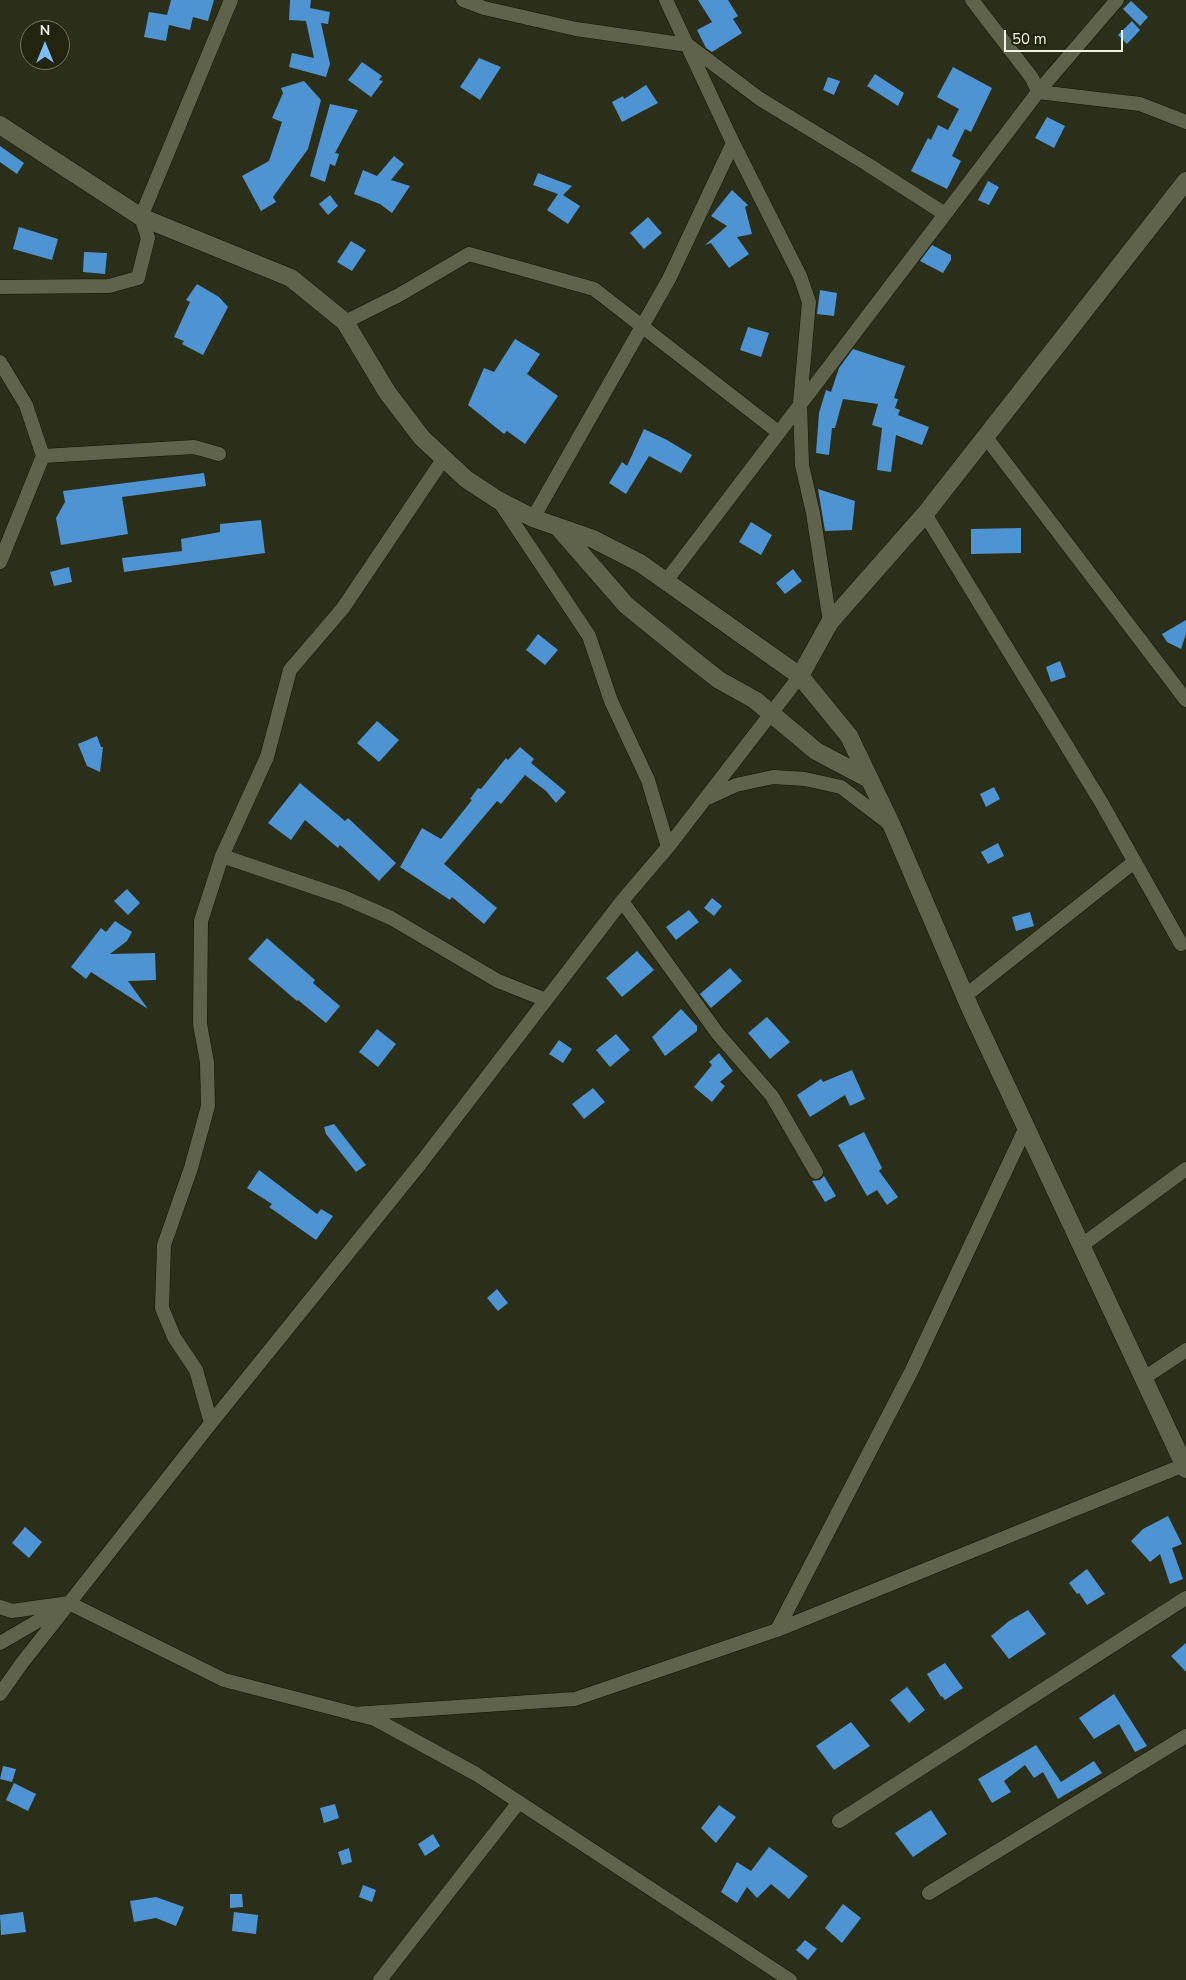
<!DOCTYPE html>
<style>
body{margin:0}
#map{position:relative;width:1186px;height:1980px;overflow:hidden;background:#2b2e19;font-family:"Nunito Sans",sans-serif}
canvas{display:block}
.north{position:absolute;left:20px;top:20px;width:50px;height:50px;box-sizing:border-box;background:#222410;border:1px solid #747765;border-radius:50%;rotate:0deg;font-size:14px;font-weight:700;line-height:20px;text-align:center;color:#f0f3e5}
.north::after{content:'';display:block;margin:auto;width:18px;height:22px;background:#7dbef9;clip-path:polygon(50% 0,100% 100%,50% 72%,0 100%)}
.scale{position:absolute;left:1004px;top:30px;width:119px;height:22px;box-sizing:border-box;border:2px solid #f0f3e5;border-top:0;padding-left:6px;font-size:15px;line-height:18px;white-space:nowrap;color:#f0f3e5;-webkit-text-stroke:4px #222410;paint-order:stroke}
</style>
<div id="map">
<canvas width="1186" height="1980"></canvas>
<div class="north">N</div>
<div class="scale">50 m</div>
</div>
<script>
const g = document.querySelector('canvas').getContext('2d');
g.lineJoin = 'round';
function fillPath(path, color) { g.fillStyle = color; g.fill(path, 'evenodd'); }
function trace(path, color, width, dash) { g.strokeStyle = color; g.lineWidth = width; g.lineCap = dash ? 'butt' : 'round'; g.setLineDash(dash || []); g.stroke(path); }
fillPath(new Path2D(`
 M171,0H214L208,21L193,17L190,30L169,25L166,41L144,37L149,12L167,15Z
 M290,0H311L310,8L330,12L328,24L321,23L330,64L326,77L289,67L292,53L314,58L306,21L289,20Z
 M698,0H728L738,16L733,19L742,33L712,52L706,48L697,30L712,22Z
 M1131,1L1148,17L1140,26L1123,9Z
 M1132,21L1140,30L1127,44L1118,35Z
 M479,58L501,67L480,100L460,87Z
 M362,62L382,76L379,80L383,81L371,97L348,80Z
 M953,67L992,88L971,132L965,129L952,156L961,161L947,189L911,171L928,138L931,140L938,125L948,130L959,109L937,97Z
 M875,74L904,93L898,106L867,86Z
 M828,77L840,81L834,95L823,90Z
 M304,81L321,100L308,149L273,197L276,202L261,211L242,176L269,161L282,122L272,118L283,93L281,88Z
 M646,85L658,103L622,122L612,102L623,96L624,99Z
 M330,104L358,110L335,153L339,154L335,166L330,164L325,182L310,176Z
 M1047,117L1065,126L1054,148L1035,138Z
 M0,146L24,163L17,174L0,162Z
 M394,156L404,164L391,180L410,186L392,213L380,204L354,194L363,170L377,176Z
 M538,173L572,186L563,195L580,206L568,224L547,210L558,194L533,185Z
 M988,181L999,187L989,205L978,200Z
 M732,190L748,205L745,207L752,234L737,237L749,254L729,268L711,243L705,245L727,226L711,216Z
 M330,195L338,206L328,215L319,204Z
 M648,217L662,233L644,249L630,233Z
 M19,227L58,239L52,260L13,249Z
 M351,241L366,250L352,271L337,262Z
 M932,245L951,255V260L943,273L920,261Z
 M84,252L107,253L105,274L83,272Z
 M197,284L219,297L228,307L203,355L182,344L184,341L174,337L190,302L186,300Z
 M820,290L837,293L834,316L817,314Z
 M748,327L769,333L761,357L740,350Z
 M515,339L540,354L527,374L558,396L525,444L507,431L504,434L468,405L484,368L494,372Z
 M853,349L905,366L894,398L898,399L895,408L900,410L898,415L929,427L922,445L896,435L891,472L877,470L882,428L872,425L878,404L843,399L835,428H832L829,455L816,453L819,413L826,390L831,392L839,368Z
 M644,429L667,440L692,455L681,473L649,456L626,494L609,483L622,462L627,466Z
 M204,473L206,486L122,497L128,534L61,545L56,518L65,502L63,491Z
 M818,489L855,501L852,530L825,531Z
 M261,520L265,553L124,572L122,558L182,551L181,539L220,532V524Z
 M751,522L772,535L761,555L739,542Z
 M1021,528V553L971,554V529Z
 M69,567L72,582L54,586L50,572Z
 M793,569L802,581L785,594L776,583Z
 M1186,620V634L1181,649L1167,642L1162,634Z
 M538,634L558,650L545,665L526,650Z
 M1060,661L1066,677L1051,682L1046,667Z
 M377,721L399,740L379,762L357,743Z
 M97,736L101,747H103L100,772L87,766L78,744Z
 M520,747L534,759L531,763L566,792L556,803L546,791L525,775L501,804L497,801L444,864L497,908L484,924L452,897L450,900L400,867L422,828L441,839L472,800L470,799L478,788L481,789L506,758L508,760Z
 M300,783L345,821L348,818L396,863L379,881L340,845L338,848L305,820L291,840L268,823Z
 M994,787L1000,799L986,807L980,794Z
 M998,843L1004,856L988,864L981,852Z
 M127,889L140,903L128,915L114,901Z
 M712,898L722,906L714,916L704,908Z
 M689,910L699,922L676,940L666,927Z
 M1030,912L1034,926L1016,931L1012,917Z
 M115,921L132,932L127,941L110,954L155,953L156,980L128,981L148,1009L91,972L86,979L71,967L101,928L106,932Z
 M267,938L315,980L313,983L340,1006L326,1023L298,1000L297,1001L248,959Z
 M637,951L654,970L622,997L606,978Z
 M730,968L742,981L711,1008L700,994Z
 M681,1009L697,1026V1031L665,1056L652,1037Z
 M767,1017L790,1042L770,1059L748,1033Z
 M377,1029L396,1044L378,1067L359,1052Z
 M616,1034L630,1050L610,1067L596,1050Z
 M559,1040L572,1049L563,1063L549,1054Z
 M719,1053L733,1071L720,1082L725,1086L712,1102L694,1087L712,1065L709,1062Z
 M852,1070L865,1099L850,1106L845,1095L810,1117L797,1095L821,1079L823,1082Z
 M593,1088L605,1102L584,1119L572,1104Z
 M334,1124L366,1165L356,1172L326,1134L324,1127Z
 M864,1132L882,1168L879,1171L898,1197L887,1205L877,1190L867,1196L838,1145Z
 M259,1170L317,1214L321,1209L333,1216L316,1240L269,1207L272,1204L247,1188Z
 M824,1176L836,1196L825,1202L812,1181L820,1180Z
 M497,1289L508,1303L498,1311L487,1298Z
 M1168,1516L1182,1544L1172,1548L1183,1579L1170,1584L1160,1554L1150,1562L1131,1541L1143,1529Z
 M25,1527L42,1542L29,1558L12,1543Z
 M1087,1569L1105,1594L1087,1605L1079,1593L1077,1594L1069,1583Z
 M1028,1610L1046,1634L1009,1659L991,1636L1009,1621Z
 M1186,1643V1672L1171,1656Z
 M945,1663L963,1688L945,1700L942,1696L941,1697L927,1674Z
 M907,1687L925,1710L909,1723L890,1700Z
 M1114,1694L1147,1746L1135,1752L1119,1724L1094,1739L1079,1718Z
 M851,1722L870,1746L834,1770L816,1746Z
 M1036,1745L1061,1782L1094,1761L1102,1773L1058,1799L1043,1772L1034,1778L1025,1765L1004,1781L1011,1792L992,1803L978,1779Z
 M3,1766L16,1769L12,1782L0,1779Z
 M14,1783L36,1794L28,1811L6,1800Z
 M335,1804L339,1818L324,1823L320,1808Z
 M719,1805L736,1817L716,1843L701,1828Z
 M931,1810L947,1834L913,1857L895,1833Z
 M433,1834L440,1846L425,1856L418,1844Z
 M769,1847L808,1876L789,1899L771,1884L757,1898L747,1887L737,1903L721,1892L737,1862L751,1871Z
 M349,1848L352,1862L342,1865L338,1852Z
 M363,1885L376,1890L372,1902L359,1897Z
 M230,1894H242L243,1907L230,1908Z
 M156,1897L184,1907L176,1926L156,1918L134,1922L130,1901Z
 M843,1904L861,1918L842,1943L825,1928Z
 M23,1912L26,1932L1,1935L0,1915Z
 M234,1912L258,1915L256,1934L232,1931Z
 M805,1940L817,1949L808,1960L796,1950Z`), '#4f94d2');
const minor = new Path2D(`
 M463,0L484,8L576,29L688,45L760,99L867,164L945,214
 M666,0L733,143L800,276L809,302L800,403L802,465L813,513L830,622
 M972,0L1032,78L1038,92L1140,104L1186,122
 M0,287L109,286L138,278L148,238L141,217L231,0
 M345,322L399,295L469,254L594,289L778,432
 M0,362L26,405L43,456L194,447L219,454
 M985,436L1186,700
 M499,501L589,636L611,701L648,780L668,847
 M925,514L1101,802L1181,944
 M533,518L669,279L733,143
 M0,562L43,456
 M666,581L1038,92L1117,0
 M708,798L736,785L773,777L805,779L841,787L891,825
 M222,856L343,897L391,918L498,981L546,1000
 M622,901L718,1034L772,1096L816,1172
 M965,996L1134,862
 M1082,1245L1186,1169
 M1144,1378L1186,1350
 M211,1423L196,1370L174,1337L162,1308L164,1245L191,1168L208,1106L207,1062L200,1024L201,921L222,856L267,757L290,670L343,608L444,458
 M0,1607L12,1611L69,1603L224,1680L375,1719L476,1774L790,1980
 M777,1630L1184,1465
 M0,1643L62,1607
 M0,1694L22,1663L211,1423L420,1164L622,901L668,847L800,676
 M353,1714L575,1699L777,1630L912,1370L1026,1127
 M839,1821L1186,1598
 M929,1893L1186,1736
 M380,1980L519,1802`);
const tertiary = new Path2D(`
 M0,125L141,217L291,278L345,322L387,392L422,438L466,479L498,500L533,518L593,539L640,563L800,676L849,736L892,826L971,1010L1186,1469
 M558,527L626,605L691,658L719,680L755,700L816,751L869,779
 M800,676L830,622L925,514L1186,181`);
trace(minor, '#141603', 15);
trace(tertiary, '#141603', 19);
trace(minor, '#5f634c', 14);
trace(tertiary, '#5f634c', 18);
</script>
